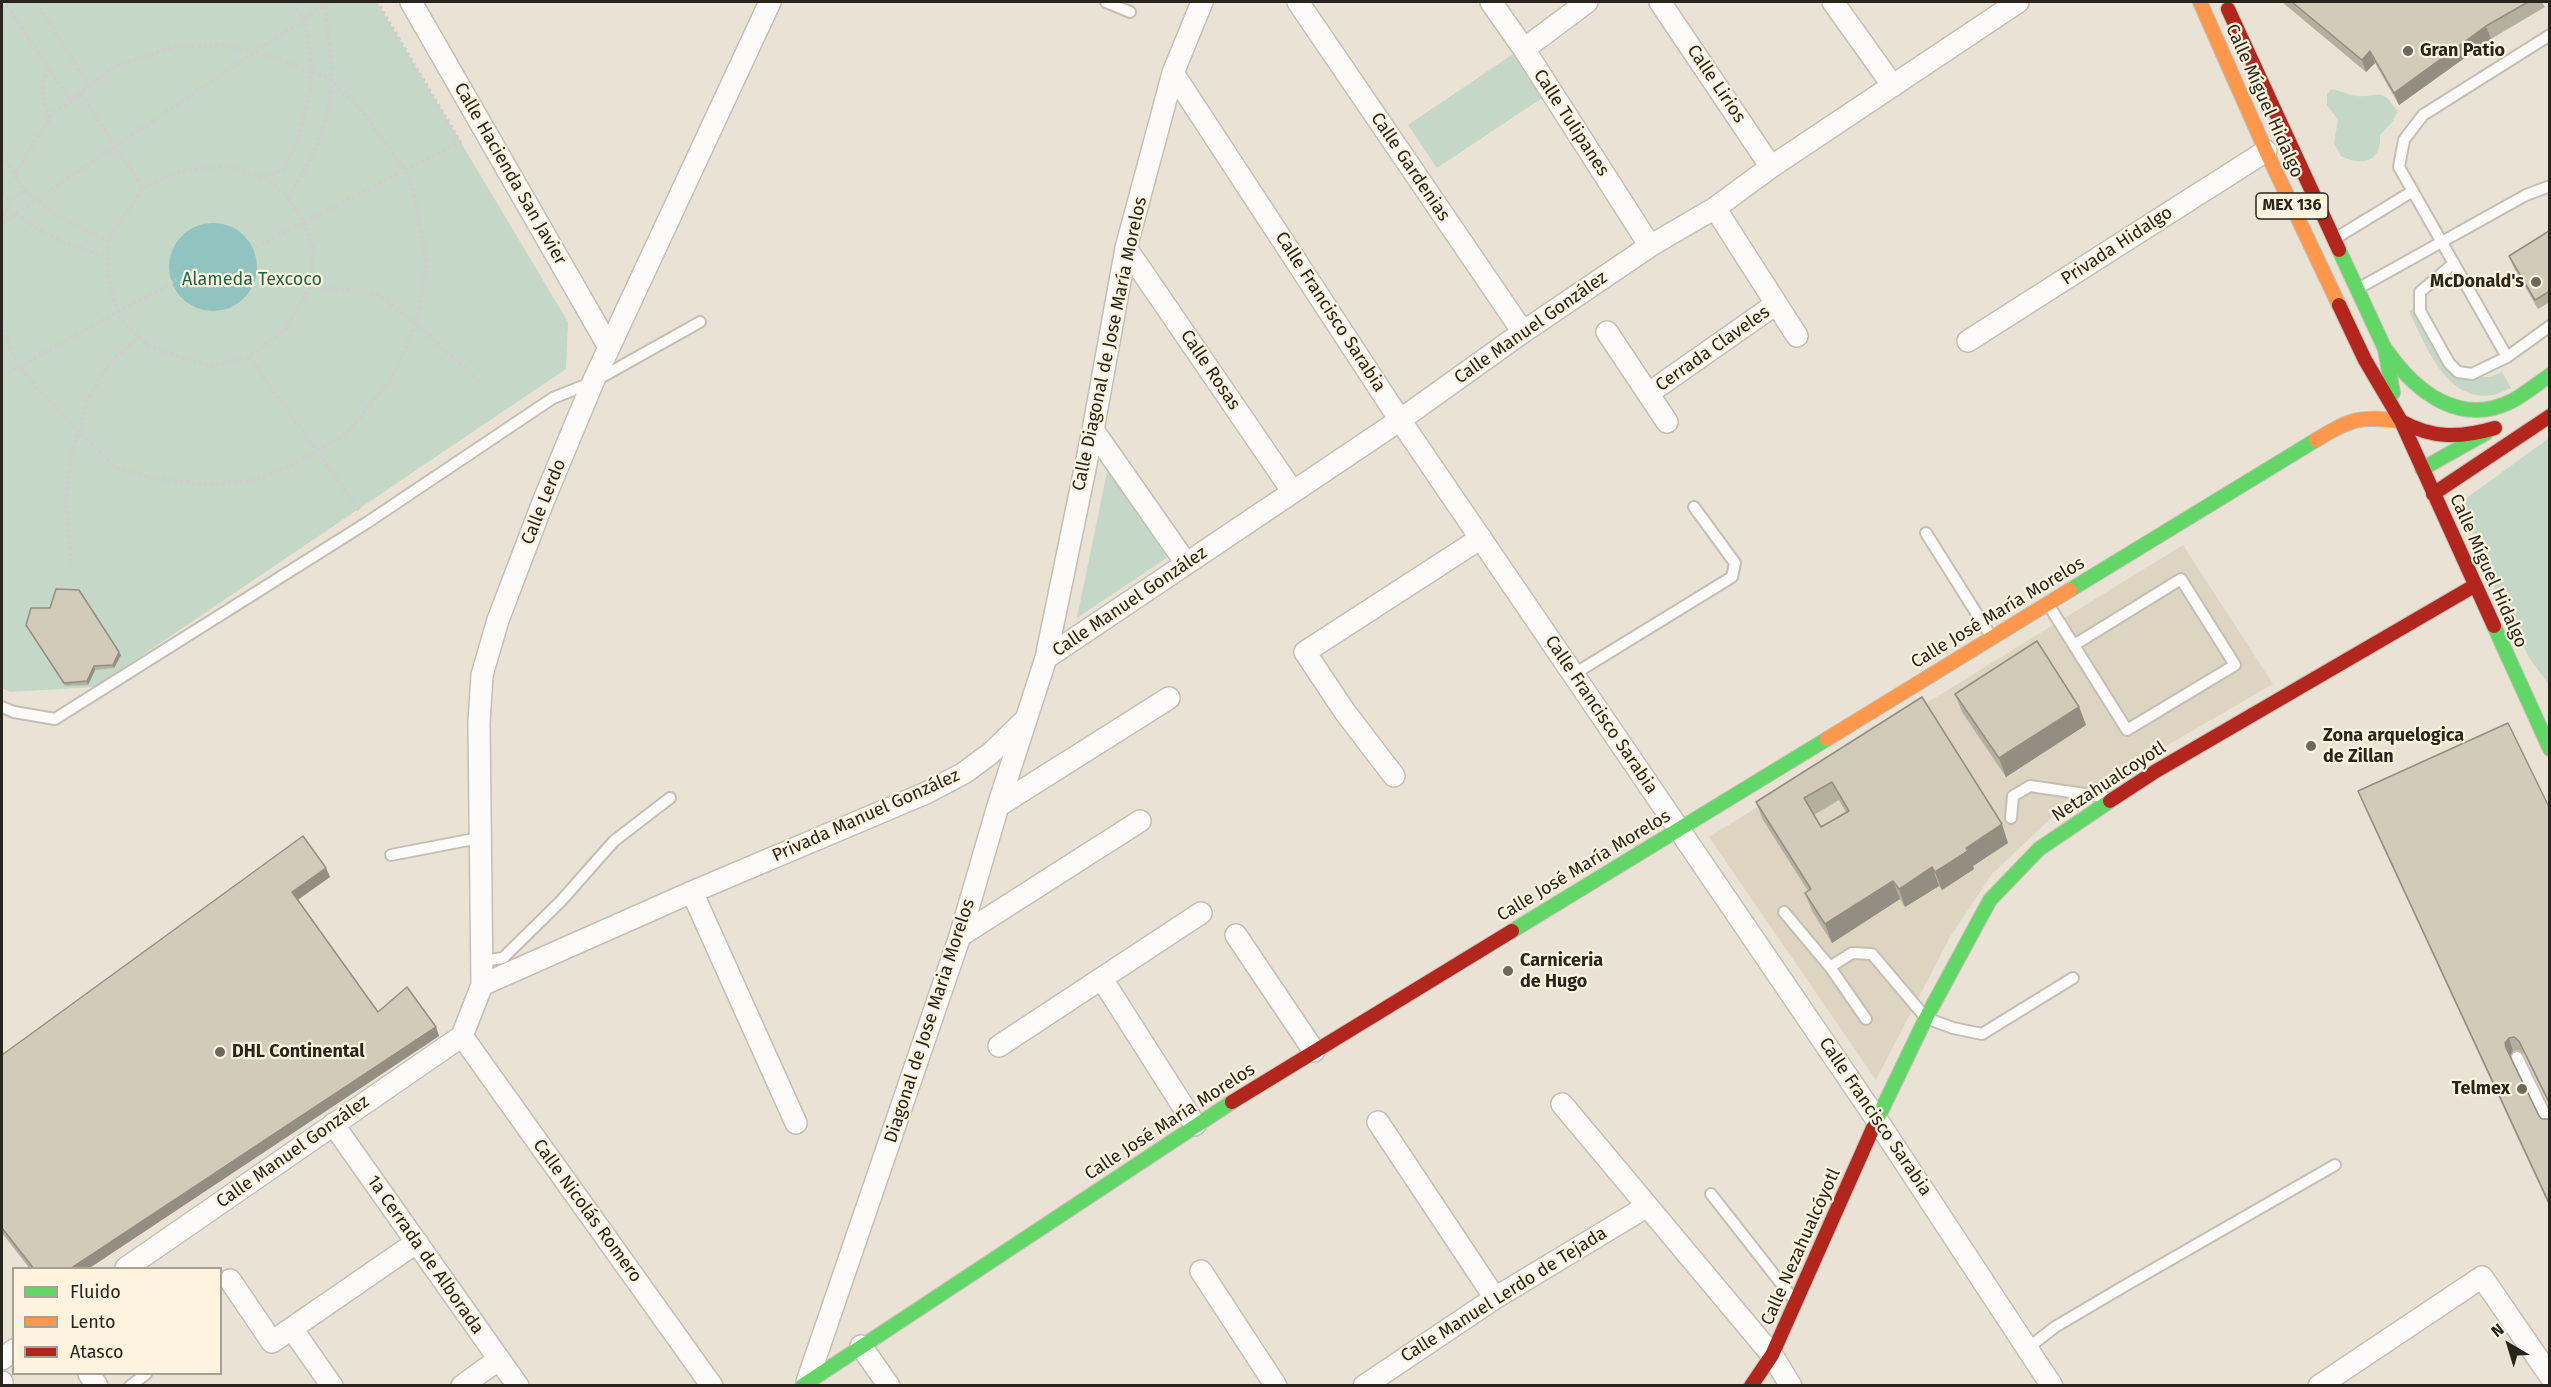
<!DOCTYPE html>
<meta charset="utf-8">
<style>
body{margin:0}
#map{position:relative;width:2551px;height:1387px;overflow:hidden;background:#eae2d5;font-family:"Fira Sans",sans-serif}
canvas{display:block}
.frame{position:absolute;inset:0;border:3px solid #29251c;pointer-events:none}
.legend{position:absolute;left:12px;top:1267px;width:210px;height:108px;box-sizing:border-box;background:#fdf3df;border:2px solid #a8a191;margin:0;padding:8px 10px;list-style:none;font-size:18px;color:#29251c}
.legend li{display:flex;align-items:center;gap:12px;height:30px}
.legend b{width:30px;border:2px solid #a8a191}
.north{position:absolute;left:2479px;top:1315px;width:60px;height:60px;-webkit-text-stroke:4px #fdf3df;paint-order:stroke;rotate:322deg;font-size:16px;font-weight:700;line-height:24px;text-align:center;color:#29251c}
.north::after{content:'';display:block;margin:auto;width:21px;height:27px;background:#29251c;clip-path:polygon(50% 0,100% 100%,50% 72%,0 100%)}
</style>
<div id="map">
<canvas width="2551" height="1387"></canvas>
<div class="frame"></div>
<ul class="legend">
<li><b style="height:8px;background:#63d668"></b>Fluido</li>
<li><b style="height:8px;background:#ff974d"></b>Lento</li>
<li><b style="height:8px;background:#b3261e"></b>Atasco</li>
</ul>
<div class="north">N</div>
</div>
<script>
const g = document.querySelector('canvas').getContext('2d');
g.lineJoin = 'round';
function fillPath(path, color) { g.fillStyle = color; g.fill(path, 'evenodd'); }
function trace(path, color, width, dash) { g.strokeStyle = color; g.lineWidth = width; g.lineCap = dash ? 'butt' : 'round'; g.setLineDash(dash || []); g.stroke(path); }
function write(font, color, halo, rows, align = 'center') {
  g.font = font + ' "Fira Sans",sans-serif'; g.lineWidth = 4.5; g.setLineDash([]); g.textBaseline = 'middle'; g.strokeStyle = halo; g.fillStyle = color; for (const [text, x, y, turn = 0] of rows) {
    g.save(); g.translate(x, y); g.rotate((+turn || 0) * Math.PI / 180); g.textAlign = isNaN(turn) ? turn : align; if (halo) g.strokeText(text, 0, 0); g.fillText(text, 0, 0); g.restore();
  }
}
fillPath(new Path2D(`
 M2183,545L2273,684L2099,785L2050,819L1992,874L1950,937L1876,1080L1709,837Z`), '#ddd4c2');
fillPath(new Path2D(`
 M2,2H377L568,322L566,369L95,687L10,692L2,688Z
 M1513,54L1542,98L1437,168L1408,125Z
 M2331,89C2340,90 2348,95 2356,96C2382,98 2379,85 2398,112L2392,122L2380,135C2382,161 2363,167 2341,156L2334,143L2338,120L2327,105V94Z
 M2413,309L2436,351L2474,376L2490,377L2502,372L2511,388C2505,390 2499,394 2493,395C2446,403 2425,344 2409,311Z
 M2549,438V685L2530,659L2498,596L2460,503Z
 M1108,467L1171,555L1077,618Z`), '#c5d7c6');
fillPath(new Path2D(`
 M169 267a44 44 0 1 1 88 0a44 44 0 1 1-88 0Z`), '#91c4c1');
const lane = new Path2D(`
 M1106,2L1130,12
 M2336,238L2413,191
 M2454,263L2420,292V311L2449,363L2458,372L2472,374L2507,357L2550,326
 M2359,288L2526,195L2550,186
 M2507,357L2399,167L2404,140L2423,115L2550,35
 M1926,533L1992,638
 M2048,604L2127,730L2235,665L2181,579L2074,645
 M1574,674L1732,577L1735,563L1694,507
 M2,707L14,712L55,719L368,522L553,398L593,382L700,322
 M2011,818L2013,796L2030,786L2105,797
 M391,855L479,838
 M1784,912L1830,967L1852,953L1872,954L1926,1018L1953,1028L1982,1034L2073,978
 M481,961L503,958L561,901L614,841L670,798
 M1830,967L1866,1019
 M2517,1057L2550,1125
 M1711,1194L1794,1300
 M2028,1348L2055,1327L2121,1288L2335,1165
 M130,1386L146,1374`);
const street = new Path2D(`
 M411,2L609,347
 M1298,2L1523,332
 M1491,2L1524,49L1650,246
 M1660,2L1771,167
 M1833,2L1893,86
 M1524,49L1587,2
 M1173,73L1400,420L1877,1120L2052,1386
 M1715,208L1797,336
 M1126,248L1293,492
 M1607,332L1667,422
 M1968,341L2266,151
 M1649,393L1776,304
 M1093,430L1186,563
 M1046,658L1400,420L1523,332L1650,246L1715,208L1771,167L2018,2
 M1394,776L1345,712L1305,652L1481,538
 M998,806L1169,698
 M692,892L796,1123
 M1236,935L1314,1051
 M960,936L1140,821
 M1102,979L1195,1125
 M482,985L692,892L926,793L964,773L991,753L1023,722
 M462,1036L482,985L479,723L482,675L498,620L543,502L593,382L770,2
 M462,1036L712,1386
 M999,1046L1201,913
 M1562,1104L1772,1355L1791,1386
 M1378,1122L1495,1298
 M333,1124L518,1386
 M126,1268L462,1036
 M1201,1271L1276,1386
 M230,1280L272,1342L417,1242
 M292,1329L332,1386
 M861,1346L889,1386
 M2,1359L14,1350
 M89,1374L97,1386
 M2,1382V1386
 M807,1382L960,936L998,806L1046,658L1093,430L1126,248L1173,73L1202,2
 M462,1386L499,1359
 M1364,1386L1495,1298L1646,1207
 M2319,1386L2482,1277L2550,1376`);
const fast = new Path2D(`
 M2339,250L2385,349L2393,393
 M2387,351C2416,392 2460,427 2512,401C2525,394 2537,384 2550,375
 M2422,469L2486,433
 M2070,590L2316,440
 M2494,626L2550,749
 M1512,931L1827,739
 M1873,1128L1926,1018L1990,900L2039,849L2110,801
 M802,1386L1232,1102`);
const slow = new Path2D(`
 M2200,2L2266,151L2339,305
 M2316,440C2352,418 2360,416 2401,421
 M1827,739L2070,590`);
const jam = new Path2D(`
 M2228,9L2339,250
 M2339,305L2365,360L2401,421L2494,626
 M2401,421C2432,439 2461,438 2495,428
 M2433,494L2550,416
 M2110,801L2156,771L2474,586
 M1232,1102L1512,931
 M1751,1386L1772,1355L1873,1128`);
trace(lane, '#c4bfb4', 14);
trace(street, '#c4bfb4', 24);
trace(fast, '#c4bfb4', 16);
trace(slow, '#c4bfb4', 16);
trace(jam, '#c4bfb4', 16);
trace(new Path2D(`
 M4,2L71,101
 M36,2L90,87
 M49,69C38,85 43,102 50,119
 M81,94L143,188L181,171L227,166L266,178L288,198L304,221L313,249L311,286L285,329L249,357L208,366L148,346L120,319L108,276V241L143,188
 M2,155L25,190L56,216L108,241
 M266,178L283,169L297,142L311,86V57L304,19L294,2
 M2,193L9,201
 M288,198C323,139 339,108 328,37C327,26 328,11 322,2
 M16,213C49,238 69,245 108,257
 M2,222L9,201L25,190
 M2,223L329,2
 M256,247L460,142L377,2
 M311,286L378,294L416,324L482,384
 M2,318L9,347L19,366L39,391L116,468L156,479L210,485L254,480L292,465L347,433L391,379L416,324L427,265L413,190L405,170L355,102L327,78L284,61L228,45L176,46L114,67L51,116L14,175
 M249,357L359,510
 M2,376L176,280
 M71,568L66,497L72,452L88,399L109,363L138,337`), '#d0ceca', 4, [3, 3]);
trace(lane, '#fcfbf9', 10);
trace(street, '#fcfbf9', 21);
trace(fast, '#63d668', 14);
trace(slow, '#ff974d', 14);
trace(jam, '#b3261e', 14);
fillPath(new Path2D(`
 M2282,2H2542L2545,7L2491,39L2399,105L2375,63L2366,72Z
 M2550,233V302L2538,309L2513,266L2509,256Z
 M26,625L121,655L114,668L95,670L88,685L65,686Z
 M1955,694L2079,707L2086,725L2006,777L1962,712Z
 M1922,697L2008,843L1973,866L1974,869L1942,890L1939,886L1905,907L1900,899L1832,943L1812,911L1805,893L1808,891L1763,820L1756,802ZM1839,800L1846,812L1821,827L1814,815Z
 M2358,791L2550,809V1107L2524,1054L2518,1050L2513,1051L2510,1056L2539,1116L2542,1119H2548L2550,1118V1208L2363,804Z
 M326,868L330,877L298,900L378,1012L436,1027L439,1036L88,1269H30L2,1233V1055Z`), '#b5afa0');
fillPath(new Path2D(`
 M2486,26L2491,39L2399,105L2394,93Z
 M2370,51L2375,63L2366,72L2362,60Z
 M119,652L121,655L114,668L113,665Z
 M94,666L95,670L88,685L87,681Z
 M2079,707L2086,725L2006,777L1999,758Z
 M2002,824L2008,843L1973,866L1974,869L1942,890L1935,872L1966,848Z
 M1932,867L1939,886L1905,907L1899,889Z
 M326,868L330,877L296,901L292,892Z
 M1893,881L1900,899L1832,943L1825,924Z
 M436,1027L439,1036L88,1269H70Z
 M2509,1038L2513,1051L2510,1056L2506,1048L2505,1043Z`), '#948e82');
const building = new Path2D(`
 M2292,2H2528L2486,26L2394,93L2370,51L2362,60Z
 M2549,231L2550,291L2535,300L2509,256Z
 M56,589L79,590L119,652L113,665L94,666L87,681L64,683L26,625L31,608H50Z
 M2037,641L2079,707L1999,758L1955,694Z
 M1922,697L2002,824L1966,848L1968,851L1935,872L1932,867L1899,889L1893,881L1825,924L1805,893L1811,889L1756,802ZM1832,782L1849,811L1821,827L1804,798Z
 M2508,723L2550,809V1104L2519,1041L2514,1037L2509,1038L2505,1043L2506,1048L2539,1116L2542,1119H2548L2550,1118V1205L2358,791Z
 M303,836L326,868L292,892L378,1012L407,987L436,1027L70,1269H34L2,1228V1055Z`);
fillPath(building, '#d3cbba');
trace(building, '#948e82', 1.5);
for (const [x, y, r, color] of [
 [2408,51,6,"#6d675d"],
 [2536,282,6,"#6d675d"],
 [2311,746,6,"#6d675d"],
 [1508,971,6,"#6d675d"],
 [220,1052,6,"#6d675d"],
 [2522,1089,6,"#6d675d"]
]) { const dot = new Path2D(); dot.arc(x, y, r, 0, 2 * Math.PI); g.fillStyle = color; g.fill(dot); trace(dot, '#fdf3df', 2); }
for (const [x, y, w] of [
 [2292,206,72]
]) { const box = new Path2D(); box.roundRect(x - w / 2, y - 13, w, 26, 4.5); g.fillStyle = '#fdf3df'; g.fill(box); trace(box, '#29251c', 1.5); }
write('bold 16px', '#29251c', null, [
 ["MEX 136",2292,206]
]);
write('bold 18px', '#29251c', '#fdf3df', [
 ["Gran Patio",2420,51],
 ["McDonald's",2524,282,"right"],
 ["Zona arquelogica",2323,736],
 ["de Zillan",2323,757],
 ["Carniceria",1520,961],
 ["de Hugo",1520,982],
 ["DHL Continental",232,1052],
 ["Telmex",2510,1089,"right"]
], 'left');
write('18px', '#29251c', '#fdf3df', [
 ["Calle Lirios",1716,84,56],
 ["Calle Míguel Hidalgo",2264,101,66],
 ["Calle Tulipanes",1571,123,57],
 ["Calle Gardenias",1410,167,56],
 ["Calle Hacienda San Javier",510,174,60],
 ["Privada Hidalgo",2117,246,-33],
 ["Calle Francisco Sarabia",1330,312,57],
 ["Calle Manuel González",1531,328,-35],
 ["Calle Diagonal de Jose María Morelos",1110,344,-78],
 ["Cerrada Claveles",1713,349,-35],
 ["Calle Rosas",1210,370,56],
 ["Calle Lerdo",544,502,-68],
 ["Calle Míguel Hidalgo",2488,571,66],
 ["Calle Manuel González",1130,602,-34],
 ["Calle José María Morelos",1998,613,-31],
 ["Calle Francisco Sarabia",1601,715,56],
 ["Netzahualcoyotl",2109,782,-33],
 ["Privada Manuel González",866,816,-24],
 ["Calle José María Morelos",1584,866,-31],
 ["Diagonal de Jose Maria Morelos",930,1021,-72],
 ["Calle Francisco Sarabia",1875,1117,56],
 ["Calle José María Morelos",1170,1122,-33],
 ["Calle Manuel González",293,1152,-35],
 ["Calle Nicolás Romero",587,1211,54],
 ["Calle Nezahualcóyotl",1801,1247,-66],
 ["1a Cerrada de Alborada",425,1255,55],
 ["Calle Manuel Lerdo de Tejada",1504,1295,-32]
]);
write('18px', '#206548', '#fdf3df', [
 ["Alameda Texcoco",252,280]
]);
</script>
